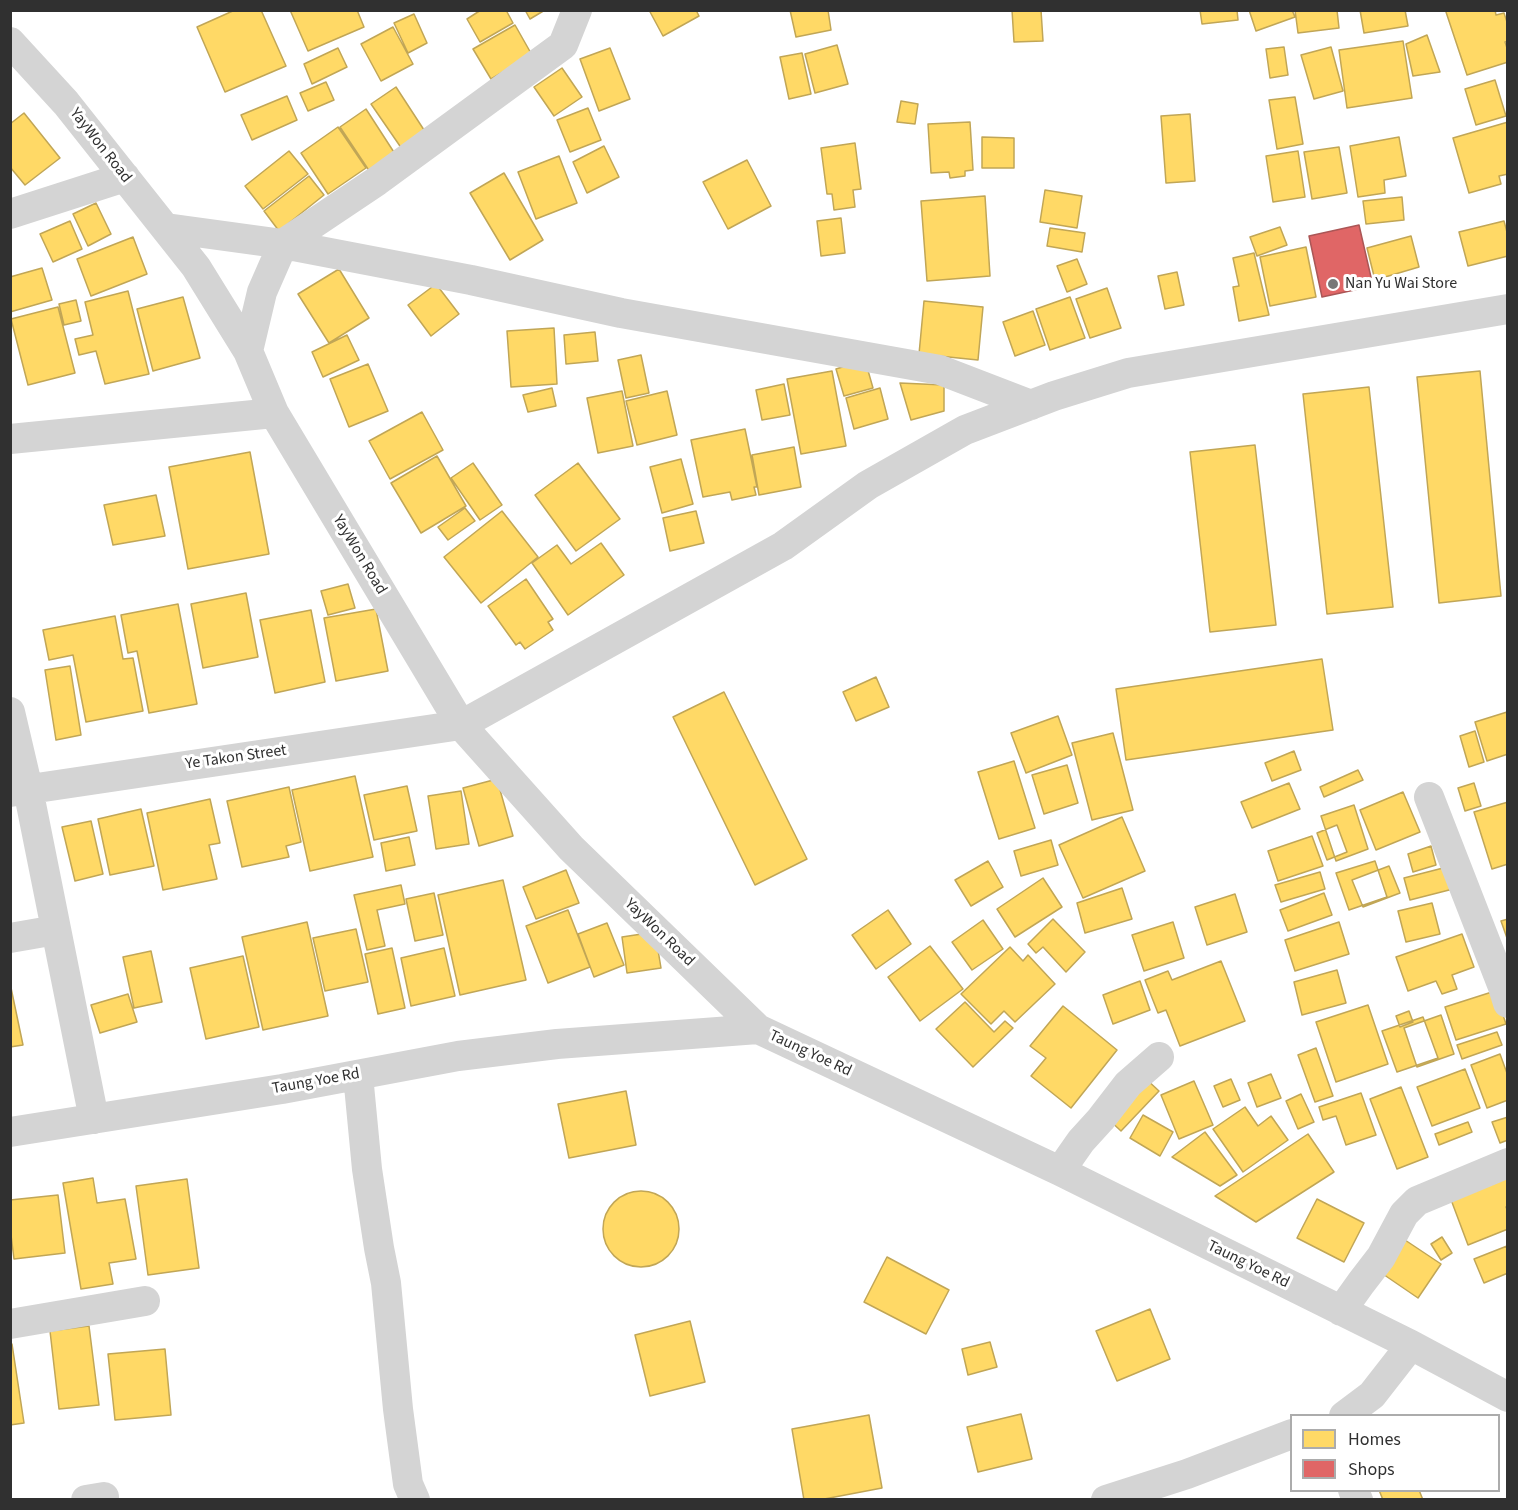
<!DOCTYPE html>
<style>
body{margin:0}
#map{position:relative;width:1518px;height:1510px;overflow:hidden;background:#fff;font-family:"Source Sans 3",sans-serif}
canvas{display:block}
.frame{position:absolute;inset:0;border:12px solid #303030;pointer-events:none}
.legend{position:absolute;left:1290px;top:1414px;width:210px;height:78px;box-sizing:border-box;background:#fff;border:2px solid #acacac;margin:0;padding:8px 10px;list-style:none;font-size:18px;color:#303030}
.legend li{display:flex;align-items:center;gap:12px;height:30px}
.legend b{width:30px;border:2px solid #acacac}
</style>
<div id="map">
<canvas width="1518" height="1510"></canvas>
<div class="frame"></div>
<ul class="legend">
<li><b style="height:16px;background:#ffd966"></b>Homes</li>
<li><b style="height:16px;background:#e06666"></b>Shops</li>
</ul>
</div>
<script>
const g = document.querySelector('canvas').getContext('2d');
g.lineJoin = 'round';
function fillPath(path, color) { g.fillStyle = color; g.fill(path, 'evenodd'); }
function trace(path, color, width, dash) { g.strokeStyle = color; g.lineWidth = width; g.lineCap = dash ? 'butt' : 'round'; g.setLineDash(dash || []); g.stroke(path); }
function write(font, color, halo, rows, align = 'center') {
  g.font = font + ' "Source Sans 3",sans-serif'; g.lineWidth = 6; g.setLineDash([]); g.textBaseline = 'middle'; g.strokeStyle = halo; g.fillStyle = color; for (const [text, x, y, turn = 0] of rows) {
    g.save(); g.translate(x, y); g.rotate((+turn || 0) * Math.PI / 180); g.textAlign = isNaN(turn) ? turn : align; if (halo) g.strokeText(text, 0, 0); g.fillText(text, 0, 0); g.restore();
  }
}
const homes = new Path2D(`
 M235,10H261L286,66L225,92L197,27Z
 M290,10H357L364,27L308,51Z
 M481,10H506L513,23L480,42L467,19Z
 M525,10H545L530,19Z
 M649,10H696L699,16L663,36Z
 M790,10H828L831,30L796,37Z
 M1012,10H1041L1043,41L1014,42Z
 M1200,10H1237L1238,20L1202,24Z
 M1249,10H1292L1295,17L1256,31Z
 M1295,10H1337L1339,28L1298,33Z
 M1360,10H1405L1408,26L1364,33Z
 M1449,10H1495L1496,15L1504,13L1508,25V41L1505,42L1508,51V62L1467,75L1446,12Z
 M414,14L427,43L408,53L394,23Z
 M515,25L532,55L491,79L473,49Z
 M393,27L413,64L381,81L361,44Z
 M1427,35L1440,72L1413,76L1406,44Z
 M1403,41L1412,98L1347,108L1339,50Z
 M837,45L848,84L815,93L805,54Z
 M1284,47L1288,75L1270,78L1266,49Z
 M1331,47L1343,91L1314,99L1301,55Z
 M338,48L347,67L312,84L304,64Z
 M610,48L630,99L599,111L580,59Z
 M802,53L811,94L789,99L780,57Z
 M562,68L582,97L554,116L534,87Z
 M1495,80L1506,116L1476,125L1465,89Z
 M326,82L334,100L308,111L300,93Z
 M396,87L426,133L402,149L371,104Z
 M287,96L297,120L252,140L241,115Z
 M1295,97L1303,144L1277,149L1269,100Z
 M901,101L918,104L915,124L897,122Z
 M588,108L601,140L570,152L557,120Z
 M366,109L399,160L374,178L340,127Z
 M24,113L60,158L25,185L10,167V124Z
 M1190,114L1195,181L1166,183L1161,116Z
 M970,122L973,170L965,171V176L950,178L949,172L931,173L928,124Z
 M1508,122V174L1499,176L1501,184L1469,193L1453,138Z
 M338,127L366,168L328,194L301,153Z
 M982,137L1014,138V168H982Z
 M1399,137L1406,176L1384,180L1385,193L1358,197L1350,146Z
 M855,143L861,189L853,190L855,207L834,210L832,194H827L821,148Z
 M604,146L619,177L587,193L573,162Z
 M1339,147L1347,193L1312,199L1304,152Z
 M289,151L308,174L263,209L245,186Z
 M1298,151L1305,197L1273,202L1266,156Z
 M559,156L577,203L536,219L518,172Z
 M747,160L771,206L728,229L703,182Z
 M504,173L543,240L510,260L470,193Z
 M309,176L324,195L279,231L264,211Z
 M1045,190L1082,196L1077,228L1040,222Z
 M985,196L990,276L927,281L921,201Z
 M1402,197L1404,220L1366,224L1363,201Z
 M96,203L111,234L88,246L73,214Z
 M841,218L845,253L821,256L817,221Z
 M70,221L82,249L53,262L40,234Z
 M1504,221L1508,236V256L1468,266L1459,232Z
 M1280,227L1287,245L1257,256L1250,237Z
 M1050,228L1085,233L1082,252L1047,246Z
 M1411,236L1419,267L1375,280L1367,248Z
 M133,237L147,274L91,296L77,259Z
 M1306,247L1316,297L1270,306L1260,257Z
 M1254,253L1269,315L1239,321L1233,287L1239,286L1233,258Z
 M1077,259L1087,284L1067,292L1057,266Z
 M42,268L52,300L10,312V277Z
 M339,269L369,318L329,343L298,294Z
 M1177,272L1184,305L1165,309L1158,276Z
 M436,284L459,314L431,336L408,305Z
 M1107,288L1121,328L1090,338L1076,299Z
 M128,291L149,374L105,384L96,351L79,355L75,339L93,335L85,302Z
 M183,297L200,358L153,371L137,309Z
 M1070,297L1085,338L1050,350L1036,309Z
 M76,300L81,321L64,325L59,304Z
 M924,301L983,307L978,360L919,354Z
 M58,307L75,373L28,385L11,319Z
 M1033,311L1045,345L1015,356L1003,322Z
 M554,328L557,384L511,387L507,331Z
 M595,332L598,361L566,364L564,335Z
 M347,335L359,360L323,377L312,352Z
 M641,355L649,393L626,398L618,360Z
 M865,360L873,388L844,396L836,369Z
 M368,364L388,411L349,427L330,379Z
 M832,371L846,446L801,454L787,379Z
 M1480,371L1501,596L1439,603L1417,377Z
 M900,383L944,385V411L911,420Z
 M784,384L790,415L762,420L756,390Z
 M1369,387L1393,607L1327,614L1303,394Z
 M552,388L556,406L528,412L523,395Z
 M880,388L888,419L854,429L846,398Z
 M622,391L633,446L598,453L587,398Z
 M667,391L677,435L637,445L626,401Z
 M422,412L443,450L390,479L369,441Z
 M745,429L757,487H754L756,495L732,500L730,492L703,497L691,440Z
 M1255,445L1276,625L1210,632L1190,452Z
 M794,447L801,487L759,495L752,455Z
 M250,452L269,554L188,569L169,467Z
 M437,456L466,506L421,533L391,483Z
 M681,459L693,504L662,513L650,467Z
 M473,463L502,505L480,520L451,478Z
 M578,463L620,519L576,551L535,495Z
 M156,495L165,536L113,545L104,505Z
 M465,508L475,521L448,540L438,527Z
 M502,511L538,557L481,603L444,557Z
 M696,511L704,543L670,551L663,518Z
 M601,543L624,575L568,615L532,563L557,545L571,564Z
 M526,579L553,619L548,622L553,630L525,649L520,642L516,645L488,606Z
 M348,584L355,608L328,615L321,591Z
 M246,593L258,657L203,668L191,604Z
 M178,604L197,704L149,713L137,651L128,653L121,615Z
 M376,609L388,671L336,681L324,618Z
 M311,610L325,682L275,693L260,620Z
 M115,616L123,659L133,658L143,711L86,722L73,655L49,660L43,630Z
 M1322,659L1333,730L1126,760L1116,689Z
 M70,666L81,735L56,740L45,670Z
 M876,677L889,707L856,721L843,692Z
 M724,692L807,859L755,885L673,717Z
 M1507,712L1508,754L1487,761L1475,722Z
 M1058,716L1072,755L1026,773L1011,733Z
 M1475,731L1484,762L1469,767L1460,736Z
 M1113,733L1133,810L1092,820L1072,743Z
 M1294,751L1301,770L1272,781L1265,763Z
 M1014,761L1035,828L999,839L978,772Z
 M1067,765L1078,803L1044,814L1032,775Z
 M1358,770L1363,780L1324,797L1320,787Z
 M355,776L373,857L310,871L292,790Z
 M497,779L513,836L479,846L463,788Z
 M1289,783L1300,809L1252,828L1241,802Z
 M1474,783L1481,806L1465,811L1458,788Z
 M407,786L417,831L374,840L364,795Z
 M289,787L301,842L286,846L289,857L242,867L227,801Z
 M461,791L469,844L436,849L428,796Z
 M1403,792L1420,832L1376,850L1360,810Z
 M210,799L220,843L209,845L217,879L163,890L147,813Z
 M1508,802V864L1492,869L1474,812Z
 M1354,805L1368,849L1336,861L1321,816Z
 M141,809L154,866L110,875L98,819Z
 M1122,817L1145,871L1083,898L1059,845Z
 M91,821L103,874L75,881L62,827Z
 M1337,825L1347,852L1327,860L1317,833Z
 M1312,836L1323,866L1278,881L1268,851Z
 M409,837L415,865L386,871L381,843Z
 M1051,840L1058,865L1021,876L1014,851Z
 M1431,846L1436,865L1413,872L1408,854Z
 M988,861L1003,887L971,906L955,880Z
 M1375,861L1387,897L1349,910L1336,873Z
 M1389,866L1400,893L1363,907L1352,880Z
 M1447,867L1453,889L1410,900L1404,878Z
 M566,870L579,903L536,919L523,887Z
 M1320,872L1325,889L1281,902L1275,885Z
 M1043,878L1062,907L1015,937L997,909Z
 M503,880L526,980L460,995L438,895Z
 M401,885L405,904L377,910L385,946L367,950L354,895Z
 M1122,888L1132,919L1085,933L1077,903Z
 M434,893L443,935L415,941L406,899Z
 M1324,893L1332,915L1288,931L1280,910Z
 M1235,894L1247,932L1207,945L1195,907Z
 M1432,903L1440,934L1406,942L1398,911Z
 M568,910L590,967L548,983L526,926Z
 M888,910L911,944L876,969L852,935Z
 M1053,919L1085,952L1066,972L1043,947L1036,953L1028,944Z
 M1508,919V941L1501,921Z
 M983,920L1003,949L972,970L952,942Z
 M307,922L328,1016L263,1030L242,937Z
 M1173,922L1184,958L1144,971L1132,935Z
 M1339,922L1349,954L1295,971L1285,940Z
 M607,923L624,965L594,977L578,934Z
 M356,929L368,982L325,991L313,938Z
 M655,932L661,968L627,973L622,937Z
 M1462,934L1474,967L1452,975L1457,989L1442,994L1436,981L1408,991L1396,957Z
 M930,946L963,989L920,1021L888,977Z
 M1010,947L1023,961L1028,955L1055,984L1015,1022L1004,1011L991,1024L961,994Z
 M392,948L405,1008L378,1014L365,954Z
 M444,948L455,996L411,1006L401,958Z
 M151,951L162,1002L134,1008L123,957Z
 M243,956L259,1027L206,1039L190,968Z
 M1221,961L1245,1021L1180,1046L1166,1010L1158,1013L1145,980L1168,971L1172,980Z
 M1337,970L1346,1003L1302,1015L1294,982Z
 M1140,981L1150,1010L1113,1024L1103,995Z
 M10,983L23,1045L10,1047Z
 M1495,991L1506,1024L1456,1040L1445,1007Z
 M128,994L137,1022L100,1033L91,1005Z
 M965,1002L994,1032L1005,1021L1013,1028L973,1067L936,1029Z
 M1368,1005L1388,1064L1336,1082L1316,1022Z
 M1063,1006L1117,1050L1071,1108L1031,1076L1046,1058L1030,1046Z
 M1409,1011L1413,1022L1400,1027L1396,1016Z
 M1441,1015L1454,1054L1417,1067L1404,1028Z
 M1423,1017L1438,1058L1397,1072L1382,1031Z
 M1497,1032L1502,1045L1462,1059L1457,1045Z
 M1316,1048L1333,1096L1315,1102L1298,1055Z
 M1500,1054L1508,1076V1100L1487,1108L1471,1065Z
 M1465,1069L1480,1108L1432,1126L1417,1087Z
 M1271,1074L1281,1098L1257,1107L1248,1083Z
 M1145,1078L1159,1091L1121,1131L1107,1118Z
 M1231,1079L1240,1100L1223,1107L1214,1086Z
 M1194,1081L1213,1125L1179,1139L1161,1095Z
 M1401,1087L1428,1157L1397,1169L1370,1099Z
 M626,1091L636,1145L569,1158L558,1104Z
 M1361,1093L1376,1135L1346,1145L1336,1116L1323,1120L1319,1107Z
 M1301,1094L1314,1122L1298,1129L1286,1101Z
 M1245,1107L1258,1126L1271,1116L1288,1140L1243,1172L1213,1129Z
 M1143,1115L1173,1132L1160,1156L1130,1138Z
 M1508,1117V1140L1500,1143L1492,1122Z
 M1468,1122L1472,1132L1439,1145L1435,1134Z
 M1205,1132L1237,1175L1220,1186L1172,1157Z
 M1308,1134L1334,1172L1256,1222L1215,1196Z
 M1508,1174V1206L1506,1207L1508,1212V1229L1468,1245L1450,1197Z
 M93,1178L97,1203L125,1199L136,1259L109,1263L113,1284L81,1289L63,1183Z
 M187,1179L199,1268L148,1275L136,1186Z
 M603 1229a38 38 0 1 1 76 0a38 38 0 1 1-76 0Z
 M58,1195L65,1253L14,1259L10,1227V1200Z
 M1317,1199L1364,1223L1344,1262L1297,1238Z
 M1399,1236L1441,1264L1418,1298L1377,1270Z
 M1442,1237L1452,1253L1441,1260L1431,1244Z
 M1507,1246L1508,1273L1484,1283L1474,1259Z
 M887,1257L949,1290L926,1334L864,1302Z
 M1150,1309L1170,1359L1117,1381L1096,1331Z
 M690,1321L705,1382L650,1396L635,1335Z
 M89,1326L99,1405L59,1409L50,1331Z
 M990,1342L997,1367L968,1375L962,1349Z
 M10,1344H12L24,1423L10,1425Z
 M165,1349L171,1415L115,1420L108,1354Z
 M1021,1414L1032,1459L978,1472L967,1427Z
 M869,1415L882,1488L819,1500H804L792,1429Z
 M1379,1490H1419L1423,1500H1383Z`);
fillPath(homes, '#ffd966');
trace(homes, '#c1a656', 1.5);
const shops = new Path2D(`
 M1359,225L1373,286L1322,297L1309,236Z`);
fillPath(shops, '#e06666');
trace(shops, '#ab5656', 1.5);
trace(new Path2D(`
 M10,42L66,103L196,267L248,351L274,413L461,725L571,848L758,1029
 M10,214L125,177
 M166,228L283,244L377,181L563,45L577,10
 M248,351L262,292L283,244L471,280L621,313L940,370L1031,405
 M10,439L274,413
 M10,712L28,789L94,1119
 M10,792L461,725L783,546L868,485L965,430L1054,396L1128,373L1508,309
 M1429,797L1503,987L1508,1003
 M10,938L56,930
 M358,1075L367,1169L379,1248L386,1283L398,1409L408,1484L415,1500
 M10,1132L282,1089L458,1056L557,1044L758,1029L1060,1171L1411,1345L1508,1397
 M1060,1171L1081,1141L1101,1119L1128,1084L1159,1057
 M1341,1311L1361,1283L1381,1257L1404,1214L1417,1201L1508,1163
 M10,1324L145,1301
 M1344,1416L1372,1395L1411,1345
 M1353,1490L1358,1500
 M86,1500L104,1497
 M1106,1500L1187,1474L1292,1434`), '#d4d4d4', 30);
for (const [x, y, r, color] of [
 [1333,284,6,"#787878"]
]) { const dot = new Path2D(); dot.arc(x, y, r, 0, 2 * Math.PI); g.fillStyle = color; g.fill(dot); trace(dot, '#fff', 2); }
write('16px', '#303030', '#fff', [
 ["YayWon Road",100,146,52],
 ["YayWon Road",359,555,59],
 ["Ye Takon Street",236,758,-8],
 ["YayWon Road",659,933,44],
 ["Taung Yoe Rd",810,1054,25],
 ["Taung Yoe Rd",316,1082,-10],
 ["Taung Yoe Rd",1248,1265,26]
]);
write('16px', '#303030', '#fff', [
 ["Nan Yu Wai Store",1345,284]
], 'left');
</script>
